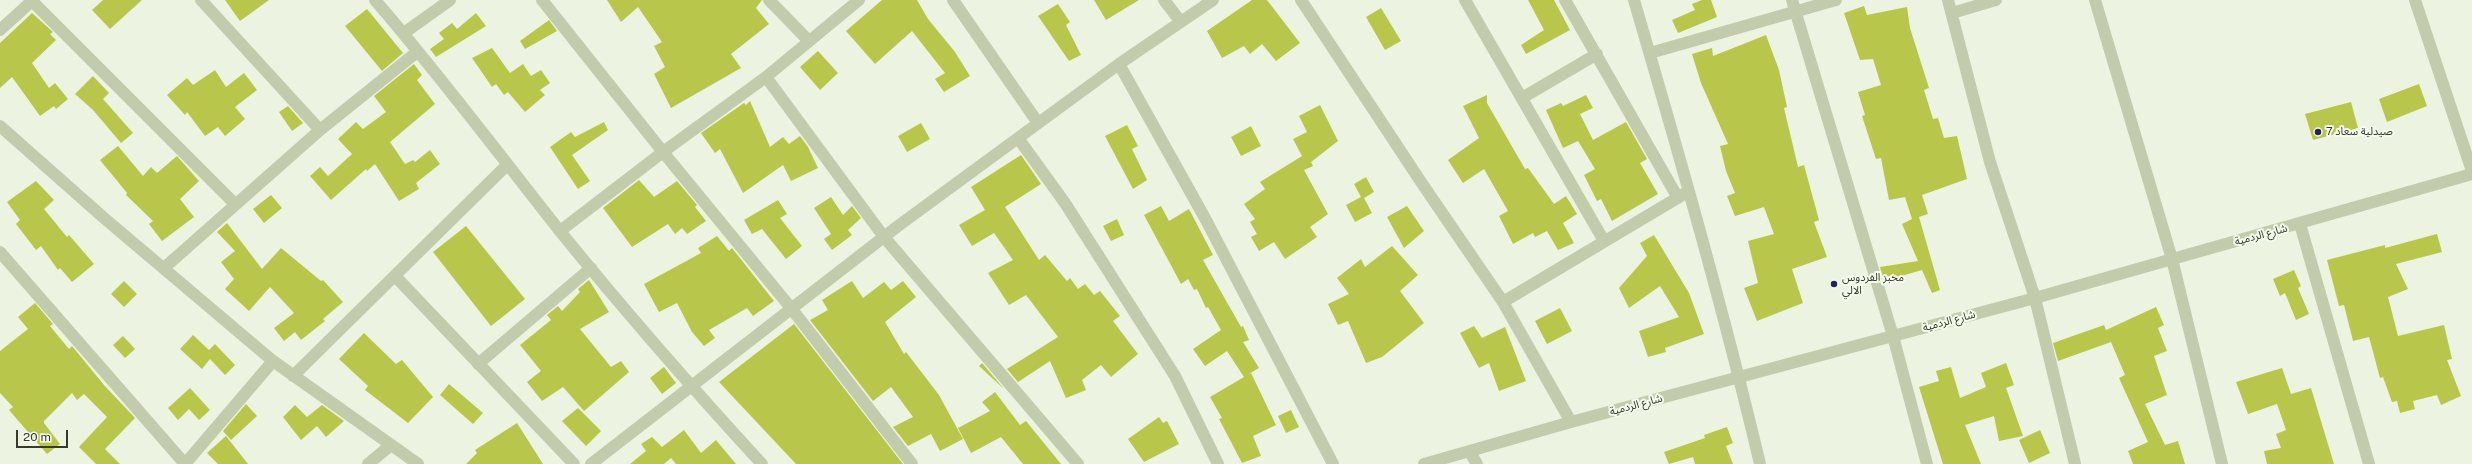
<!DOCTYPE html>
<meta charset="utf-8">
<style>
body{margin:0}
#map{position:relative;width:2472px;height:464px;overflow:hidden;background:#ecf3e0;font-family:"Public Sans",sans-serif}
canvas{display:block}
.scale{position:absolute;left:16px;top:430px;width:52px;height:18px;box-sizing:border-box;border:2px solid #373a2b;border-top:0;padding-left:5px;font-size:12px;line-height:14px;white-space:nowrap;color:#373a2b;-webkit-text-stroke:3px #f5fbed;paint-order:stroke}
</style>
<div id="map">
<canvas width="2472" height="464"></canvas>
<div class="scale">20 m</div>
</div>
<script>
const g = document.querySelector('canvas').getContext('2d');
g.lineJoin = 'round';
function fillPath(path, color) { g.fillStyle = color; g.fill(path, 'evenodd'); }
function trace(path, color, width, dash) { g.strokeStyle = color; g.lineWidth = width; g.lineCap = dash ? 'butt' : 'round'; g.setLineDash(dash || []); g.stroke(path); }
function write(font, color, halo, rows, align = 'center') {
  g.font = font + ' "Public Sans","Noto Sans Arabic",sans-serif'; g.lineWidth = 4; g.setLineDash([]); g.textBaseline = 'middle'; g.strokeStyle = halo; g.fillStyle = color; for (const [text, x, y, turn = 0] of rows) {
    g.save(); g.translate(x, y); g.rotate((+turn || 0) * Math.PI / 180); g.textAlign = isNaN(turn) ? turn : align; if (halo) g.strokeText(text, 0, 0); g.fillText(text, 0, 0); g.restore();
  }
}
fillPath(new Path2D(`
 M103,0H142L110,29L92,10Z
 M225,0H269L240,21Z
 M607,0H762L756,8L769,24L731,54L741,68L671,108L654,74L665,67L654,46L662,42L638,7L621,22Z
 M882,0H917L928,19L955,52L970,76L944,92L935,79L945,73L912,31L875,64L846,31Z
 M1094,0H1139L1106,20Z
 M1252,0H1267L1300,43L1276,61L1262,44L1250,54L1244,46L1222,58L1207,31Z
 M1528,0H1554L1570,30L1526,54L1521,45L1544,30Z
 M1702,0H1711L1717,17L1678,33L1672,20L1695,10L1692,4Z
 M1058,4L1070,22L1066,25L1081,55L1069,61L1038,16Z
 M1864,6L1867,15L1907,7L1910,28L1929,88L1924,90L1933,119L1938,118L1944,138L1957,136L1967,179L1922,195L1928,214L1919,217L1940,290L1932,293L1922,270L1884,281L1880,267L1918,261L1902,224L1912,219L1905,197L1889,200L1881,158L1876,159L1862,116L1865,115L1858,92L1881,85L1873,59L1860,60L1844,13Z
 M1381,8L1401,41L1385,50L1366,17Z
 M367,9L403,53L382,71L345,26Z
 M32,13L53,32L50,34L56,40L32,63L49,88L55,83L68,99L56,109L54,106L40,116L12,77L0,88V43Z
 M476,13L486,26L436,57L430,49L444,39L439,33L452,23L457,29Z
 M549,20L557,31L525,49L520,41Z
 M1766,35L1779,70L1787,107L1784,108L1798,167L1804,165L1819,220L1814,222L1827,257L1792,269L1803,303L1757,321L1744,288L1758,283L1748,241L1774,234L1764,207L1735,216L1727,196L1735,193L1726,171L1720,146L1728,144L1701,83L1692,54L1712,48L1713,56Z
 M492,48L510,73L523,64L531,76L541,70L550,83L540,90L545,95L525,112L508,92L504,95L496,84L492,87L472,58Z
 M818,51L838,73L820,90L800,67Z
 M414,64L422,75L417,80L435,104L390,142L405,164L413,160L415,162L430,150L440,164L416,183L419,189L399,201L375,164L367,171L366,169L331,200L310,176L320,167L328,176L352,154L338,139L356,122L363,129L386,112L374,96Z
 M215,70L226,87L244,73L257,90L235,107L245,119L225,136L218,127L205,136L187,112L185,115L167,95L187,78L193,85Z
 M93,76L109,93L103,99L133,133L121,143L93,110L75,94Z
 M2419,84L2427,106L2387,122L2379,99Z
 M1487,95V103L1525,169L1528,168L1554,204L1566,196L1577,214L1563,223L1574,243L1558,250L1547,231L1535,237L1533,233L1513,244L1499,216L1508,211L1484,169L1463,183L1448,160L1479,138L1463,106Z
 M1586,95L1593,108L1580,114L1593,140L1626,122L1647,159L1640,163L1658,194L1612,221L1601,199L1597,201L1584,175L1595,169L1578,141L1563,148L1546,110L1561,103L1563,106Z
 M750,101L770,147L783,137L789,144L800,136L808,147L818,168L791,181L783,165L743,193L720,149L715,153L701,133L744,103L746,105Z
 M2351,102L2358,128L2313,140L2305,114Z
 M1320,105L1338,141L1311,162L1313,166L1304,170L1328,214L1310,227L1317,237L1285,259L1274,242L1259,251L1251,237L1257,234L1250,222L1255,219L1244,204L1265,189L1260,182L1302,156L1293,139L1307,132L1299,116Z
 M288,106L303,123L292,131L279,112Z
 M604,122L608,130L572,155L590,181L578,189L550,147L571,132L575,137Z
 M921,123L930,139L907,152L898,136Z
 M1127,125L1138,146L1132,149L1147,180L1133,189L1105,136Z
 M1251,126L1261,146L1241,156L1231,137Z
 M118,146L143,176L151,167L157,173L177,156L199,181L180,199L194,217L162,241L149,224L153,221L126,195L127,193L100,160Z
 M1021,155L1041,184L1005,207L1039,260L1045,255L1067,281L1070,278L1078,289L1085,284L1094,295L1100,291L1120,316L1113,321L1138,354L1111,377L1101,365L1082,380L1086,390L1066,398L1050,361L1018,382L1007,369L1058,337L1026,295L1009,305L988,273L1013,260L994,233L972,246L959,225L985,210L971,187Z
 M1366,177L1374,192L1364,198L1372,213L1355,222L1346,205L1361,197L1354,184Z
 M639,180L654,197L677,181L697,205L695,207L706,221L687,234L682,228L675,234L668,224L632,247L603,208Z
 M36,181L54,200L44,209L67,237L69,235L94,264L72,282L60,268L58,270L41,246L36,250L16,224L20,220L7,202Z
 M271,195L282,208L264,223L253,209Z
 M831,197L843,215L852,206L861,218L848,230L852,235L832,250L824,239L831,234L814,208Z
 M778,200L787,214L780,218L802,246L786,259L762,229L752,234L744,220Z
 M1161,206L1169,221L1189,209L1213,255L1203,260L1241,327L1243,326L1249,340L1243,342L1259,368L1247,375L1251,373L1276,425L1253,436L1261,456L1242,463L1219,419L1222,418L1210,397L1244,377L1227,351L1205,366L1193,349L1221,330L1208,307L1206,308L1197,289L1194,290L1188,279L1181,284L1144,215Z
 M1407,206L1424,231L1404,248L1387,217Z
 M1117,219L1124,235L1111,241L1103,226Z
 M227,223L262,269L281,248L321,281L323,280L343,302L323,319L325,321L301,340L295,332L284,341L274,328L294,313L270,287L249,311L225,289L234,279L221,262L235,251L217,232Z
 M466,226L525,299L491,326L433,252Z
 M2437,234L2442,252L2396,264L2408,289L2388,297L2398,336L2444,325L2452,359L2447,360L2461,396L2441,405L2437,395L2413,401L2415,409L2400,413L2397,401L2392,402L2383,377L2380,378L2369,337L2353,341L2344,305L2339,306L2327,260L2385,245V248Z
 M1654,235L1689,293L1704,334L1665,348L1666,352L1648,357L1639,331L1679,317L1660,286L1629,308L1619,288L1647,256L1640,243Z
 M717,236L729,251L732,248L774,301L753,316L747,308L709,330L715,338L704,346L692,332L677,303L659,312L644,284L701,253L698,248Z
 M1392,246L1418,275L1400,291L1424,323L1382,357L1366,363L1348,321L1338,325L1328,304L1349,294L1337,278L1361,259L1365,267Z
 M2294,270L2301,286L2298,288L2309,314L2296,320L2285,293L2280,296L2273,279Z
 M589,280L609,312L580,329L611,367L621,361L629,372L584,411L563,387L542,401L527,382L541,371L520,345L551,320L547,315L558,306L562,311L580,292L578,289Z
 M124,281L137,294L124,307L111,294Z
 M852,281L863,298L884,282L891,290L903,281L916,297L885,322L904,354L906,352L939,395L963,439L940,451L931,434L908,446L893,427L913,417L891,387L873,401L810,320L828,310L822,300Z
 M35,303L53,324L50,326L69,349L72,346L104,385L135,418L105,449L120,464H96L79,447L107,417L84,394L77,400L72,393L44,421V423L60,444L47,454L9,410L13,407L0,393V351L28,329L18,317Z
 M2156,307L2164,325L2158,328L2167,351L2154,356L2167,395L2145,404L2165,445L2178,441L2185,464H2133L2128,451L2148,442L2119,378L2125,375L2111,342L2058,361L2053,343L2104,325L2106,330Z
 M1560,308L1572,331L1547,344L1535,321Z
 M794,324L903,464H796L719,382Z
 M1474,326L1482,338L1505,327L1526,381L1499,391L1489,363L1479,368L1460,333Z
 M364,333L396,364L402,360L433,397L408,423L365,390L368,386L339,359Z
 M193,335L209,350L215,344L235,365L225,375L210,359L202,369L180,349Z
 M123,336L135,349L125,358L113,345Z
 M982,363L1004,389L979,366Z
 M2006,363L2014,385L2006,388L2023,436L1999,441L1994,416L1965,425L1981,464H1943L1919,387L1939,381L1936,371L1951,367L1960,398L1986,387L1981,373Z
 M664,367L676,383L662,394L650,378Z
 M2282,368L2291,394L2311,388L2334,464H2267L2264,451L2281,448L2276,434L2286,430L2277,404L2248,414L2236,382Z
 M449,384L483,413L473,424L440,395Z
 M190,388L210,410L199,420L189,409L178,420L168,408Z
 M995,392L1020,425L1026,421L1061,464H1023L1001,437L971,453L958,428L990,411L982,402Z
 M246,404L257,416L231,440L223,431Z
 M295,405L307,417L322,405L344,421L326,437L317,426L301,440L283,417Z
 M578,408L601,431L586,446L562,421Z
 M1291,410L1299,427L1286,433L1278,416Z
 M1159,417L1163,423L1167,421L1179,444L1144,462L1128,439Z
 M517,423L543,464H466L477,453L475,450Z
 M1727,427L1733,443L1726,446L1733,464H1695L1693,457L1669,464L1664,452L1705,438L1704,435Z
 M684,430L701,453L716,440L736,464H676L671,458L664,464H630L646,451L641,444L652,437L662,447Z
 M2040,430L2050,453L2029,463L2019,440Z
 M226,436L248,464H218L207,453Z`), '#b9c64c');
trace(new Path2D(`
 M201,0L320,130
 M375,0C439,74 498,153 559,230C624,310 692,388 762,464
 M542,0L663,152L791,308L912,464
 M769,0L808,40
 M953,0L1038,123
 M1164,0L1181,22
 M1301,0L1421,182L1503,302L1571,422
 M1465,0L1604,241
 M1565,0L1678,198
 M1634,0C1679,154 1723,308 1760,464
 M1792,0L1893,336L1927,464
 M1948,0L1990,162L2035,298L2075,464
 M2095,0L2172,259L2222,464
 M2415,0L2472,171
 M32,1L235,204
 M1952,13L1996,0
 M0,30L33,0
 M404,33L450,0
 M1650,53L1836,0
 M1119,64L1206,220L1333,464
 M766,77L884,237L1078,464
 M1522,98L1597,54
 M0,126L104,218L273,361L418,464
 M1018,138L1065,203L1175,376L1218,464
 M2300,224L2369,464
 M560,231L663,152L766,77L859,0
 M0,252L185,464
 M164,268L320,130L417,52
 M395,276L574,464
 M1503,302L1684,194
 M478,364L591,268
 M293,376L507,165
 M1469,451L1477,464
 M185,464L273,361
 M368,464L391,445
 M591,464L898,226L1119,64L1213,0
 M1424,464L1571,422L2035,298L2472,174`), '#c2ccac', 12);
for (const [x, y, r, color] of [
 [2318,132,4,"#20245c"],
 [1834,284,4,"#20245c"]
]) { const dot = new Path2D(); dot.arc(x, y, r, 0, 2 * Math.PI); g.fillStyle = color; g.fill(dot); trace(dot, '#f5fbed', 1.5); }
write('11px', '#373a2b', '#f5fbed', [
 ["صيدلية سعاد 7",2326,132],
 ["مخبز الفردوس",1842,278],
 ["الالي",1842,291]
], 'left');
write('11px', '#373a2b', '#f5fbed', [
 ["شارع الردمية",2261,235,-15],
 ["شارع الردمية",1949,321,-15],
 ["شارع الردمية",1636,405,-15]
]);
</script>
